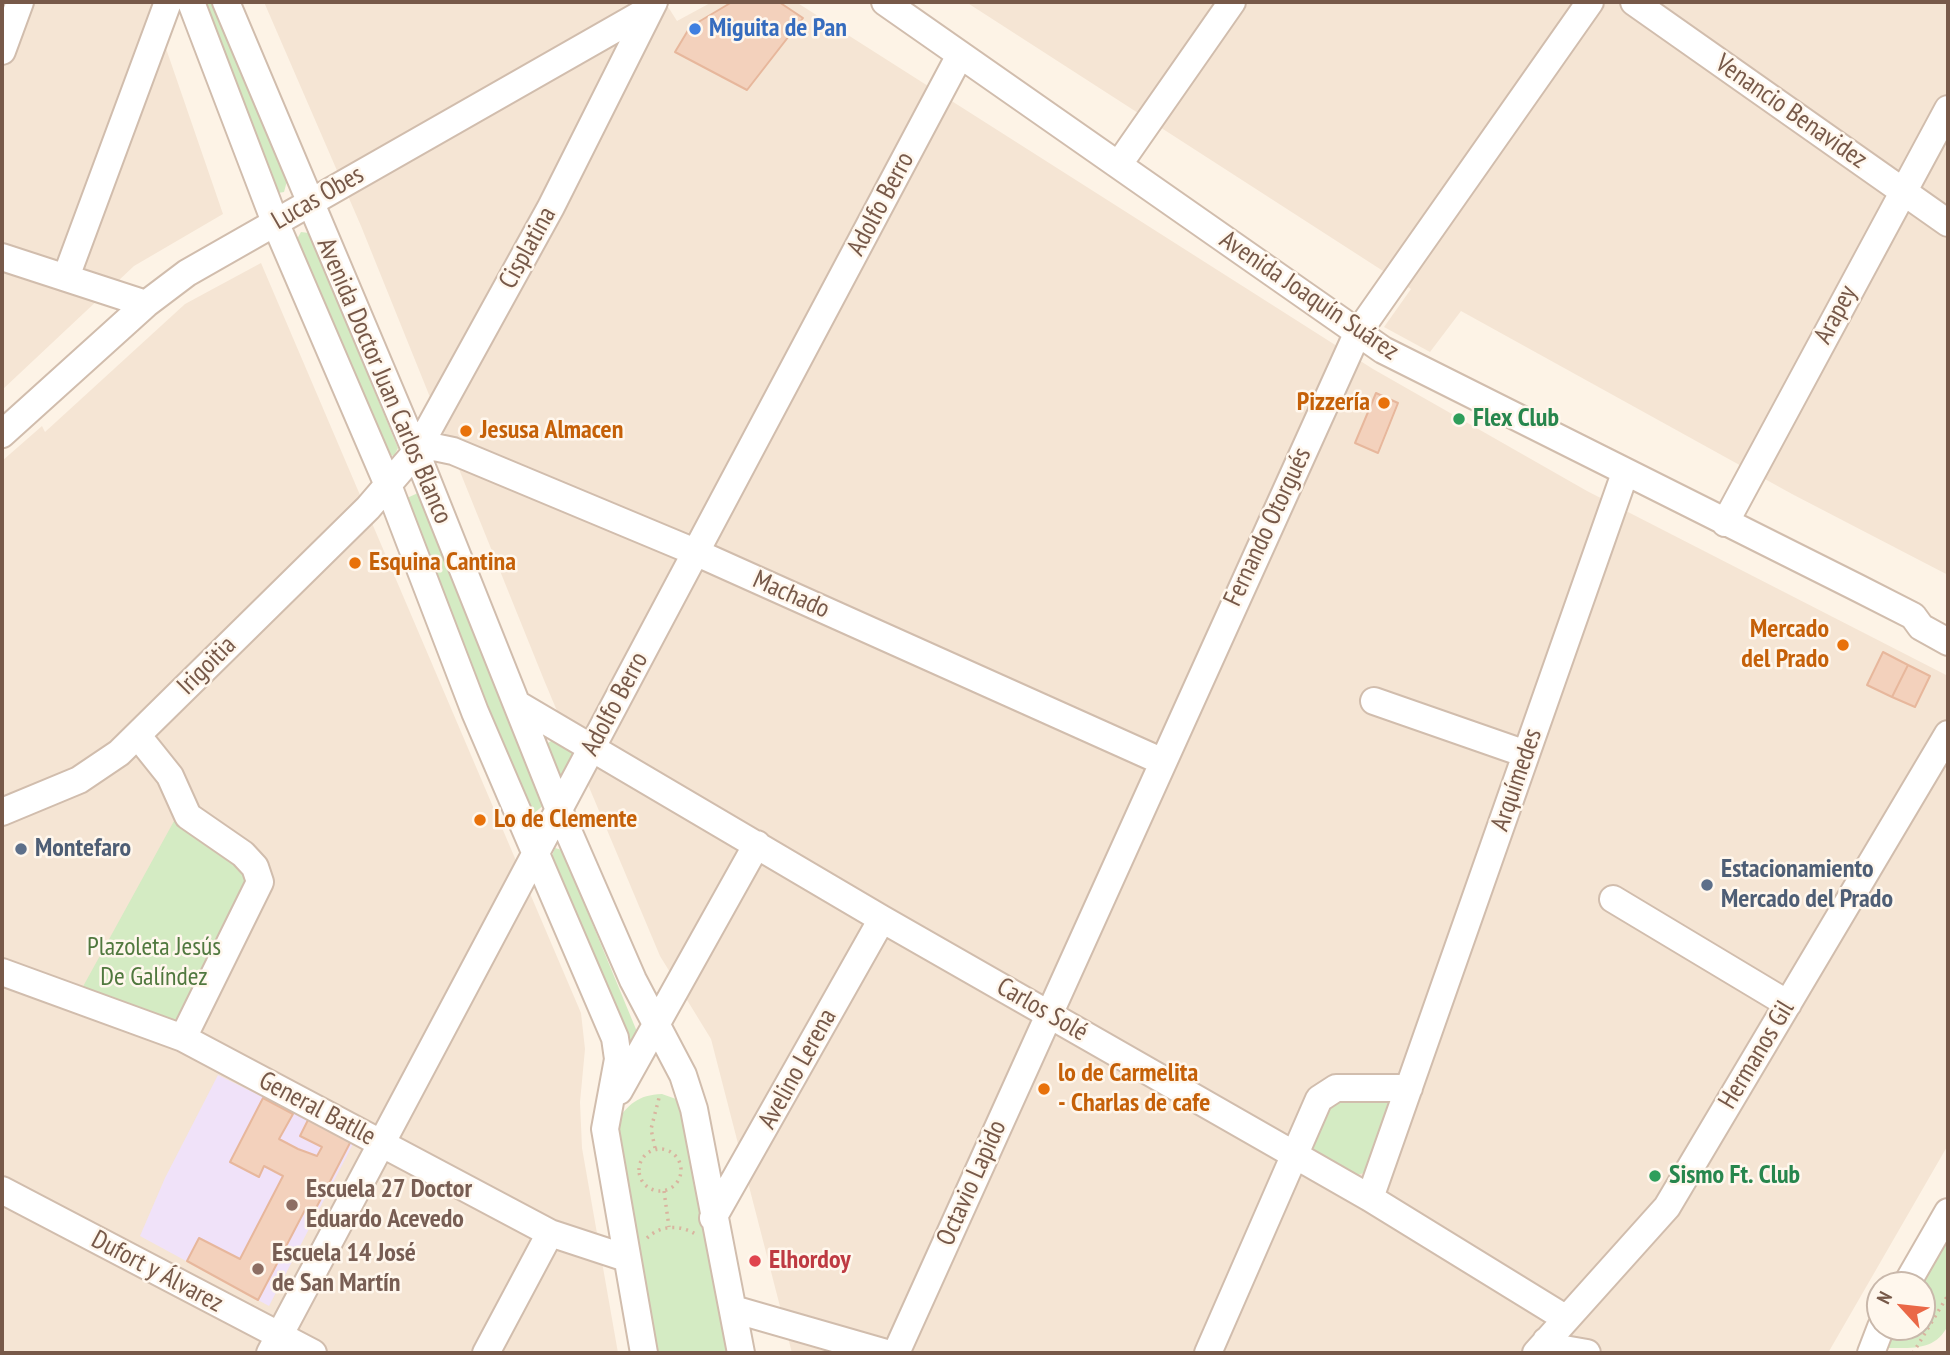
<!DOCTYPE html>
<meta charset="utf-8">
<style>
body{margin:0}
#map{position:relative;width:1950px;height:1355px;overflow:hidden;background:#fdf3e6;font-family:"PT Sans Narrow",sans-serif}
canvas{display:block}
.frame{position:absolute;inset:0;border:4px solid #775949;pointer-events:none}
.north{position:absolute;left:1866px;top:1271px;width:70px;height:70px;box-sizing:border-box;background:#fff7ed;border:2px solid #c9b8ab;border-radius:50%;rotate:297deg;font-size:19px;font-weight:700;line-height:28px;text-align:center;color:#775949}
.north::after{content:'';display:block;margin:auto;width:24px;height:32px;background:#ea6847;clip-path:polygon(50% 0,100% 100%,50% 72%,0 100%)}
</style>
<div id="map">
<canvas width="1950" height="1355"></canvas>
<div class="frame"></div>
<div class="north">N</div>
</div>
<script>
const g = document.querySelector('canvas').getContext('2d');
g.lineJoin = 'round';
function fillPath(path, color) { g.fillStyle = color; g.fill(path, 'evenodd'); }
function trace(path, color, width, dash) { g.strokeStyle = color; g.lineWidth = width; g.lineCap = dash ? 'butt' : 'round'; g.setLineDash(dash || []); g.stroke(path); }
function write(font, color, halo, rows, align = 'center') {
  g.font = font + ' "PT Sans Narrow",sans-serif'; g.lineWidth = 5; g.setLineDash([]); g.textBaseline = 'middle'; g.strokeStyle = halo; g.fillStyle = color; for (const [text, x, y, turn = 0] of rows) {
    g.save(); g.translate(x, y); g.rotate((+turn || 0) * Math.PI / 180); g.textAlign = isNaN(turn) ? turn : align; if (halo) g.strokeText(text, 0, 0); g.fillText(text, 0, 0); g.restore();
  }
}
fillPath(new Path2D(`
 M2,2H150L223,214L134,266L2,390Z
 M264,2H665L677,21L712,2H796L1373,369L1587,491L1948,676V1145L1828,1353H792L711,1039L660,956L544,680L361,226Z
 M966,2H1948V575L1792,494L1461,311L1430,352L1384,327L1411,289Z
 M261,263L581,1013L585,1049L580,1102L582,1148L618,1353H2V461L42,426L45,432L185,304Z`), '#f5e5d4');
fillPath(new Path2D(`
 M218,1075L354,1142L269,1306L140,1236L165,1178Z`), '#f0e2f9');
fillPath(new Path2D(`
 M199,2H213L287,181L284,192L278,193Z
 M301,232L309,233L398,448L394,456L385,454L297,239Z
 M418,493L544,805L533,814L496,730L407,498Z
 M553,740L575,753L561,783L546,744Z
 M174,821L236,860L249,879L184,1016L167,1023L80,992Z
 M555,848L562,850L640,1039L627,1047L551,858Z
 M662,1094L676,1099L687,1118L727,1353H653L615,1124C628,1104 638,1095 662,1094Z
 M1386,1097L1391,1102L1367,1172L1357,1175L1316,1152L1311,1145L1331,1100Z
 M1948,1222V1325C1936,1351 1912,1348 1886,1348L1889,1327H1922V1285H1913Z`), '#d4ebc3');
const building = new Path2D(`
 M732,2H779L803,18L747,90L675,52L690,27Z
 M1376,393L1398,403L1378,453L1355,443Z
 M1883,652L1908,665L1892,697L1867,685Z
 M1908,665L1930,676L1915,707L1892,697Z
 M263,1098L293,1114L279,1139L298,1149L317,1156L322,1147L300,1136L309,1118L351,1141L314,1212L306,1208L258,1300L187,1261L199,1238L240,1259L283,1176L264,1166L259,1177L230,1162Z`);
fillPath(building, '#f3d1bc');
trace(building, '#e7b79c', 2);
const minor = new Path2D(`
 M191,2L275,222L388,485L475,712L615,1038L618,1059L605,1129L644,1353
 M226,2L416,452L559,810L633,980L683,1075L694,1109L741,1353
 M885,2L1383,350L1858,588L1913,616L1921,627L1948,642
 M1634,2L1948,223
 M2,51L20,2
 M1119,164L1232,2
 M2,257L146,304
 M66,277L168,2
 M2,434L146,304L187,273L650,9
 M416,452L434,447L453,451L695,552L1161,761
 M1725,523L1948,109
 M1374,701L1526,754
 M517,704L882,919L1370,1198L1565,1318
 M138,736L170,776L188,816L243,854L255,867L260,882L183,1038
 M2,812L79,780L119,753L368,508L416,452L551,207L654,2
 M1613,899L1788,1004
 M2,972L183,1038L550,1233L626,1258
 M619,1091L757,844
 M2,1190L313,1353
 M1370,1198L1625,473
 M713,1218L882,919
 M1906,1285L1948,1212
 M733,1309L886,1353
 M1546,1341L1564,1349L1587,1353
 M270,1353L960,55
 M486,1353L550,1233
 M896,1353L1357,334L1590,2
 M1208,1353L1319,1099L1336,1088H1409
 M1536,1353L1667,1207L1948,734
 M1871,1353L1881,1327`);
trace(minor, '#d1bdad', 30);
trace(new Path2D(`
 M655,1148L651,1129L659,1098
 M639 1170a21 21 0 1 1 42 0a21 21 0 1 1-42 0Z
 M664,1191L669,1227
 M647,1238C661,1225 680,1224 697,1235
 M1913,1353L1948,1295`), '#d9b49f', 3.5, [2, 5]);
trace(minor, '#fff', 26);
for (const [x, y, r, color] of [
 [695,29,7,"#3f7fe0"],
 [1384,403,7,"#e8710a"],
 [1459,419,7,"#2e9e5b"],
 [466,431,7,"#e8710a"],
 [355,563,7,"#e8710a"],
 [1843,645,7,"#e8710a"],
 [480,820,7,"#e8710a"],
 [21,849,7,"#5c6f8a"],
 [1707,885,7,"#5c6f8a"],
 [1044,1089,7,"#e8710a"],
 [1655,1176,7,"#2e9e5b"],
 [292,1205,7,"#8d6e63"],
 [755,1261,7,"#e0444e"],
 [258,1269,7,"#8d6e63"]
]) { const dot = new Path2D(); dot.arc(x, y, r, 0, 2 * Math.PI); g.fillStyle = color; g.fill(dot); trace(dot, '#fff7ed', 2.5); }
write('bold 26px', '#366cbe', '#fff7ed', [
 ["Miguita de Pan",709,29]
], 'left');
write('26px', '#775949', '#fff7ed', [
 ["Venancio Benavidez",1791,112,35],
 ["Lucas Obes",318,198,-30],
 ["Adolfo Berro",881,204,-62],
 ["Cisplatina",528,248,-61],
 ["Avenida Joaquín Suárez",1309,296,34],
 ["Arapey",1836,315,-62],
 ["Avenida Doctor Juan Carlos Blanco",384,381,67],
 ["Fernando Otorgués",1268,527,-65],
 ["Machado",791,595,24],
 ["Irigoitia",207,666,-45],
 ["Adolfo Berro",615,704,-62],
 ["Arquímedes",1517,780,-71],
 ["Carlos Solé",1042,1010,30],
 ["Hermanos Gil",1757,1055,-59],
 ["Avelino Lerena",798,1069,-61],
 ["General Batlle",317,1109,28],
 ["Octavio Lapido",972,1183,-66],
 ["Dufort y Álvarez",157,1272,28]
]);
write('bold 26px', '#c56008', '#fff7ed', [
 ["Pizzería",1370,403,"right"],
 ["Jesusa Almacen",480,431],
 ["Esquina Cantina",369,563],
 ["Mercado",1829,630,"right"],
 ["del Prado",1829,660,"right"],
 ["Lo de Clemente",494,820],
 ["lo de Carmelita",1058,1074],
 ["- Charlas de cafe",1058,1104]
], 'left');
write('bold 26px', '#27864d', '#fff7ed', [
 ["Flex Club",1473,419],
 ["Sismo Ft. Club",1669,1176]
], 'left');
write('bold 26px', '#4e5e75', '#fff7ed', [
 ["Montefaro",35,849],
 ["Estacionamiento",1721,870],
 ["Mercado del Prado",1721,900]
], 'left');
write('26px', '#50783e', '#fff7ed', [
 ["Plazoleta Jesús",154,948],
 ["De Galíndez",154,978]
]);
write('bold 26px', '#785e54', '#fff7ed', [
 ["Escuela 27 Doctor",306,1190],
 ["Eduardo Acevedo",306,1220],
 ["Escuela 14 José",272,1254],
 ["de San Martín",272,1284]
], 'left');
write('bold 26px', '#be3a42', '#fff7ed', [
 ["Elhordoy",769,1261]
], 'left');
</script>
